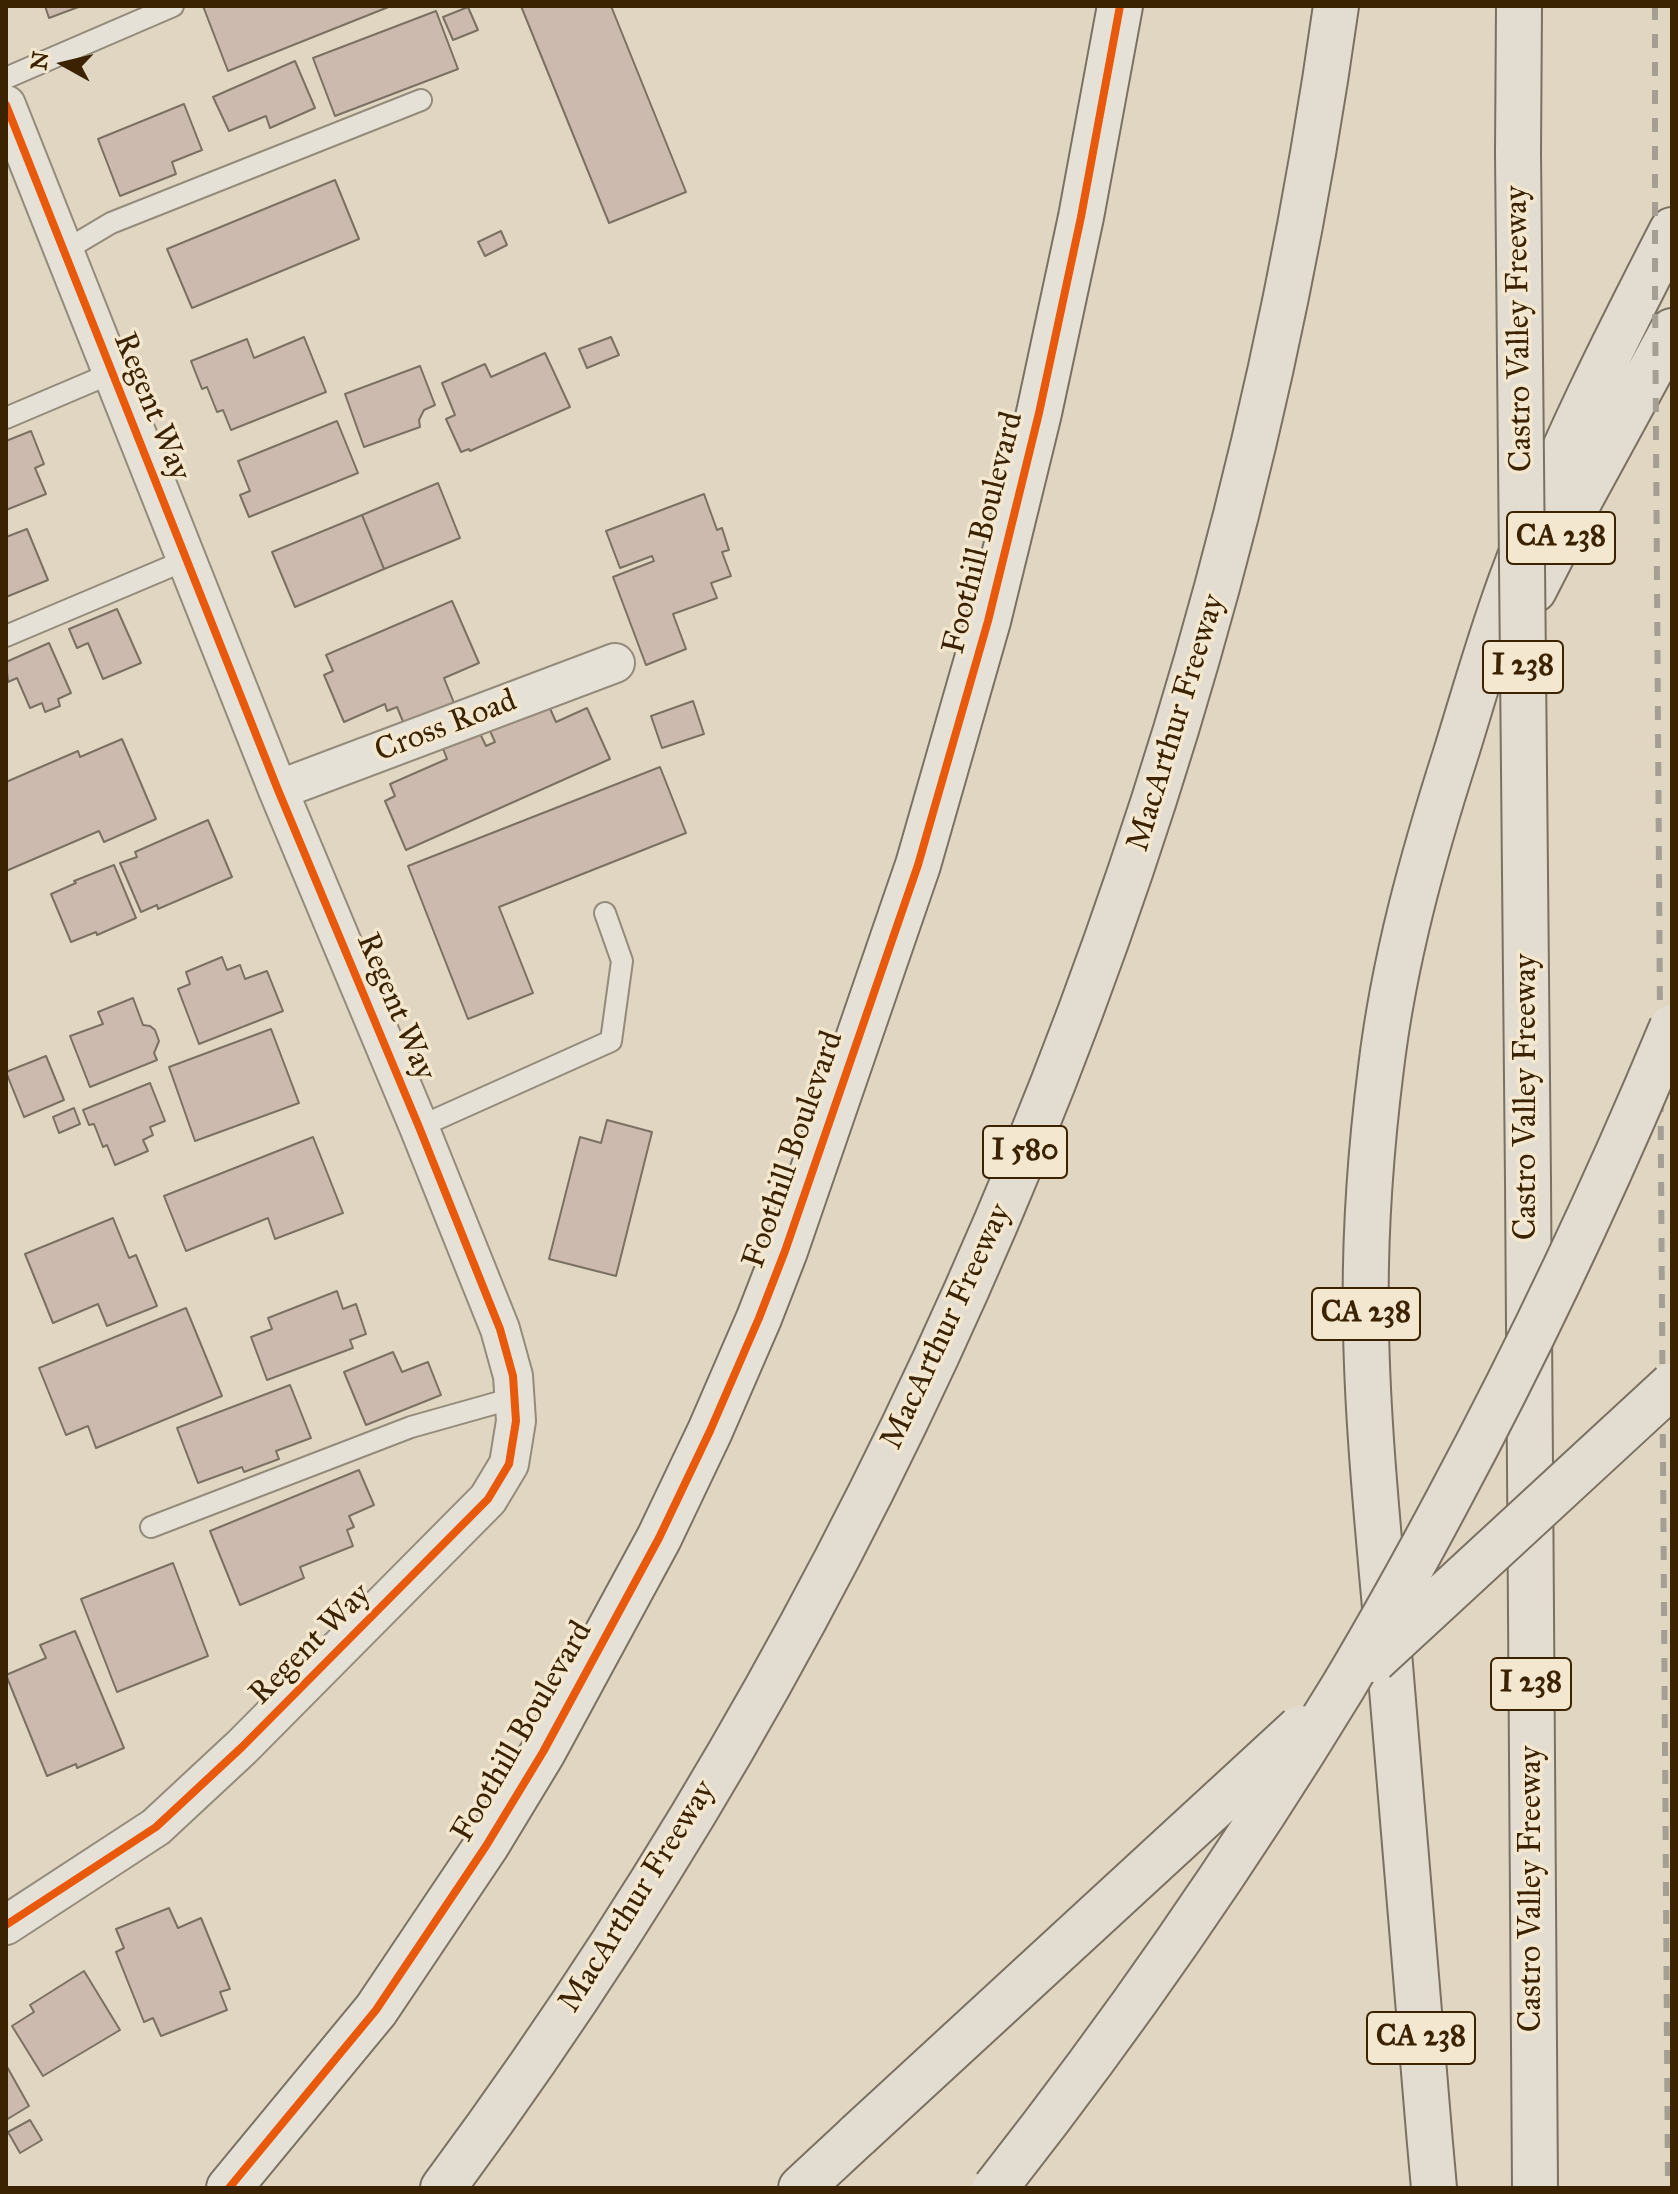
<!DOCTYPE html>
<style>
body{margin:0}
#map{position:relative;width:1678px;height:2194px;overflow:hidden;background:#e0d6c2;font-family:"IM FELL Great Primer",serif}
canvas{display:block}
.frame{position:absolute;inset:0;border:8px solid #3b2201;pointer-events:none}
.north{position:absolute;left:24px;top:24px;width:80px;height:80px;-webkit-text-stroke:6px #f3e7cf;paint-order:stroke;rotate:278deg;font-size:22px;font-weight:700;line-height:32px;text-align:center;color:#3b2201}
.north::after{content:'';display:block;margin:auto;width:28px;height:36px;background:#3b2201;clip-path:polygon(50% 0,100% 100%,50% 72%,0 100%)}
</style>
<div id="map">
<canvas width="1678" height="2194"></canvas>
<div class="frame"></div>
<div class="north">N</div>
</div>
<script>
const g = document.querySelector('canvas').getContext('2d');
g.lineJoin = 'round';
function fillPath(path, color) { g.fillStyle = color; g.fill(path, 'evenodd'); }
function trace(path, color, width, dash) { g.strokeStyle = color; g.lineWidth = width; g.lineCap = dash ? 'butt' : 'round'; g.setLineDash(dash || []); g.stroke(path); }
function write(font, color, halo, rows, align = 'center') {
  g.font = font + ' "IM FELL Great Primer",serif'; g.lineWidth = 7; g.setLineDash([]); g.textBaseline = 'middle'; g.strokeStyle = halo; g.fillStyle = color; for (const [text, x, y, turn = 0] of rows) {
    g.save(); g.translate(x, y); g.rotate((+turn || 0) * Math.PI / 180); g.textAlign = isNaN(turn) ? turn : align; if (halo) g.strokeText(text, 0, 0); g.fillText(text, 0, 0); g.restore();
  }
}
const building = new Path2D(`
 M45,6H81L49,18Z
 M203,6H391L228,71Z
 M521,6H611L686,192L609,223Z
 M468,7L478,30L453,40L443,17Z
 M436,11L458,69L335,116L313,58Z
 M295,61L315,108L270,128L266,116L229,131L213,97Z
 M184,104L202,150L172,162L176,174L120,196L98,139Z
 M335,180L359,239L192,308L167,249Z
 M501,231L507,245L485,256L478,242Z
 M304,337L326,392L231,430L223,410L217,412L207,387L202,389L191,361L247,339L254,358Z
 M611,337L619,355L587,368L579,349Z
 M545,353L570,407L470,451L469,449L461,452L446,419L455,415L442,383L485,364L491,377Z
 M420,366L435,405L424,410L419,420L420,427L364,447L345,394Z
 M337,421L358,473L249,517L240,495L250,491L238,461Z
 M31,431L44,464L35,468L46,494L6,510V441Z
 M438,483L460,538L384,569L362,515Z
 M704,494L717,530L722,528L729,550L722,552L731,576L711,583L717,598L673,614L686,649L646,665L613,577L654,561L652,556L620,568L606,531Z
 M362,515L384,569L295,607L272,552Z
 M27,529L48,580L6,597V537Z
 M452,601L479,663L444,678L456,708L406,729L397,707L387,711L385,704L344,722L324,675L333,671L326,655Z
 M117,609L141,663L103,679L88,643L77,648L69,629Z
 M49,643L71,693L58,699L60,706L45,712L42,703L30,708L17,678L8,682L6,662Z
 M693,701L704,734L662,748L651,716Z
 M548,704L556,722L587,708L610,759L406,850L385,801L395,796L390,784L447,759L440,741L476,725L486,746L495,742L490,731Z
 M122,739L156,819L104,842L99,831L6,871V782L78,751L80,757Z
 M660,767L686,833L499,907L533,993L468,1019L408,866Z
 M208,820L232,877L158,909L157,905L141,912L120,863L137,857L135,852Z
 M114,865L136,918L97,935L96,932L71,942L51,894L76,883L74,881Z
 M222,957L227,970L240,965L245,979L267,971L283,1011L199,1044L178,989L190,984L186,972Z
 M133,998L143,1025L150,1026L155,1030L159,1041L154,1053L157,1060L90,1087L70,1036L103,1024L98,1012Z
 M271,1029L299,1103L195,1141L169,1067Z
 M46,1056L64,1100L24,1117L6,1072Z
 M150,1083L165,1121L150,1127L153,1135L143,1140L148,1151L115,1165L107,1145L103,1147L94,1124L89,1125L83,1110Z
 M74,1108L80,1124L59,1133L53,1117Z
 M607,1120L652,1132L616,1276L549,1259L580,1137L601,1143Z
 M313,1137L343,1213L275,1239L268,1218L186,1251L164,1196Z
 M113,1218L129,1258L136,1255L157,1306L107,1326L98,1304L53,1323L25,1254Z
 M337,1291L343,1309L356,1304L366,1334L350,1340L353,1348L267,1380L251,1337L272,1329L268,1318Z
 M186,1308L222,1396L96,1448L88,1426L66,1435L39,1368Z
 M393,1352L402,1372L428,1362L441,1395L366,1425L344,1372Z
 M290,1385L311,1438L276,1451L279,1459L244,1472L242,1467L198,1483L177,1428Z
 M359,1470L374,1505L349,1516L354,1527L347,1530L353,1546L300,1567L304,1578L240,1605L210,1531Z
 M173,1563L208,1656L117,1692L81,1599Z
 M75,1631L124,1748L77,1768L76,1764L47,1776L6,1675L46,1658L40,1645Z
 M169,1908L178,1928L201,1918L230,1989L220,1992L227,2010L161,2036L153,2018L144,2022L116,1952L124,1948L116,1929Z
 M84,1971L120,2030L43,2076L12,2026L34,2012L30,2005Z
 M6,2065L29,2106L6,2120Z
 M30,2120L42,2140L20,2153L8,2132Z`);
fillPath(building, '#cdbaae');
trace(building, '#7b7162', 2);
const lane = new Path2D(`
 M6,78L173,6
 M64,251L111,223L421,100
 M6,418L112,373
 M6,636L186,560
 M419,1127L611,1041L622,961L605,913
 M151,1527L411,1427L514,1398`);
const street = new Path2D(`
 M6,105L278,790L419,1127L500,1329L513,1376L516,1421L509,1464L488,1499L242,1747L156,1827L6,1925
 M278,790L615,663`);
const secondary = new Path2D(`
 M229,2188L376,2010L486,1846L543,1752L659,1538L710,1431L759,1318L785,1251L918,865L988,621L1039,413L1081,217L1120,6`);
const highway = new Path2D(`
 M1518,153L1519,6
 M1534,590L1581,498L1672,331
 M1528,1181L1535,2188
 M443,2188C915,1551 1226,791 1336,6
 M801,2188L858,2135
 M1434,2188C1418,2010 1403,1832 1389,1653C1380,1546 1368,1438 1366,1330C1364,1242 1370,1155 1381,1068C1394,960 1423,856 1456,753C1475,692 1492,630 1515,570C1558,453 1615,341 1672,230`);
trace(lane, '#948b7b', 24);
trace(street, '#948b7b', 42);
trace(secondary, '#7b7162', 48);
trace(highway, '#7b7162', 48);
trace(lane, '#e6e1d7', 20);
trace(street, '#e6e1d7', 38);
trace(secondary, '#e6e1d7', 44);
trace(highway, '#e3dcd0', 44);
trace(new Path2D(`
 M1655,6V290L1668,2188`), '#a59f93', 6, [14, 14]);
const highwayBridge = new Path2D(`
 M1518,153L1528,1181
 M1374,1660L1672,1385
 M858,2135L1300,1728
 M995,2188C1121,2028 1237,1861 1343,1687C1380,1625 1415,1562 1449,1498C1531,1345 1605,1188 1672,1027`);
trace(highwayBridge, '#7b7162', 48, []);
trace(highwayBridge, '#e3dcd0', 44);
trace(new Path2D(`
 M6,105L278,790L419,1127L500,1329L513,1376L516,1421L509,1464L488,1499L242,1747L156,1827L6,1925
 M229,2188L376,2010L486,1846L543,1752L659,1538L710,1431L759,1318L785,1251L918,865L988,621L1039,413L1081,217L1120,6`), '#e8590c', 8);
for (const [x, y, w] of [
 [1561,538,108],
 [1523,667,80],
 [1025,1152,84],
 [1366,1314,108],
 [1531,1684,80],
 [1421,2038,108]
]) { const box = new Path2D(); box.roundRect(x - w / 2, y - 26, w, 52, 6); g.fillStyle = '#f3e7cf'; g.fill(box); trace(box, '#3b2201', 2); }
write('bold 30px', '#3b2201', null, [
 ["CA 238",1561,538],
 ["I 238",1523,667],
 ["I 580",1025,1152],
 ["CA 238",1366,1314],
 ["I 238",1531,1684],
 ["CA 238",1421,2038]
]);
write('32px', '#3b2201', '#f3e7cf', [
 ["Castro Valley Freeway",1520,329,-91],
 ["Regent Way",151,407,68],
 ["Foothill Boulevard",984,533,-76],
 ["MacArthur Freeway",1177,723,-73],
 ["Cross Road",446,727,-21],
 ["Regent Way",395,1007,67],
 ["Castro Valley Freeway",1527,1097,-90],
 ["Foothill Boulevard",794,1150,-71],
 ["MacArthur Freeway",947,1327,-65],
 ["Regent Way",311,1645,-45],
 ["Foothill Boulevard",523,1732,-60],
 ["Castro Valley Freeway",1532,1889,-90],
 ["MacArthur Freeway",638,1897,-58]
]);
</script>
